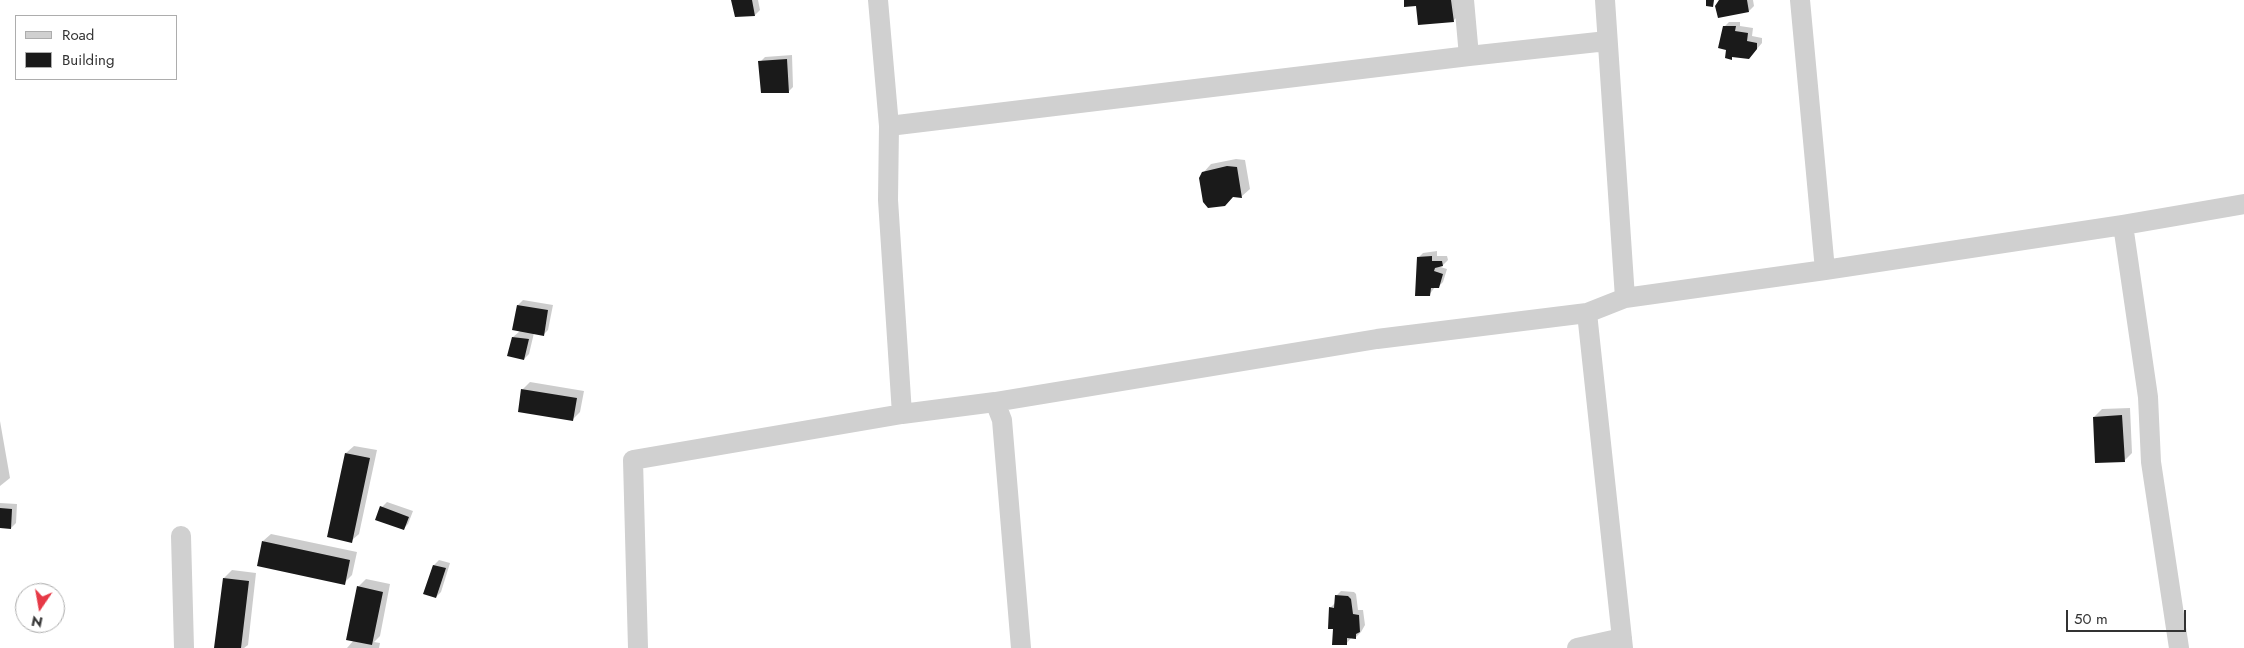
<!DOCTYPE html>
<style>
body{margin:0}
#map{position:relative;width:2244px;height:648px;overflow:hidden;background:#fff;font-family:Jost,sans-serif}
canvas{display:block}
.legend{position:absolute;left:15px;top:15px;width:162px;height:65px;box-sizing:border-box;background:#fff;border:1px solid #adadad;margin:0;padding:6px 9px;list-style:none;font-size:15px;color:#333}
.legend li{display:flex;align-items:center;gap:10px;height:25px}
.legend b{width:25px;border:1px solid #adadad}
.north{position:absolute;left:15px;top:583px;width:50px;height:50px;box-sizing:border-box;background:#fff;border:1px solid #adadad;border-radius:50%;rotate:192deg;font-size:14px;font-weight:700;line-height:20px;text-align:center;color:#333}
.north::after{content:'';display:block;margin:auto;width:18px;height:22px;background:#e63946;clip-path:polygon(50% 0,100% 100%,50% 72%,0 100%)}
.scale{position:absolute;left:2066px;top:610px;width:120px;height:22px;box-sizing:border-box;border:2px solid #333;border-top:0;padding-left:6px;font-size:15px;line-height:18px;white-space:nowrap;color:#333;-webkit-text-stroke:4px #fff;paint-order:stroke}
</style>
<div id="map">
<canvas width="2244" height="648"></canvas>
<ul class="legend">
<li><b style="height:6px;background:#d0d0d0"></b>Road</li>
<li><b style="height:14px;background:#1a1a1a"></b>Building</li>
</ul>
<div class="north">N</div>
<div class="scale">50 m</div>
</div>
<script>
const g = document.querySelector('canvas').getContext('2d');
g.lineJoin = 'round';
function fillPath(path, color) { g.fillStyle = color; g.fill(path, 'evenodd'); }
function trace(path, color, width, dash) { g.strokeStyle = color; g.lineWidth = width; g.lineCap = dash ? 'butt' : 'round'; g.setLineDash(dash || []); g.stroke(path); }
fillPath(new Path2D(`
 M732,0H758L760,10L755,15Z
 M1405,0H1459L1461,13L1453,21Z
 M1720,0H1753L1754,6L1749,11Z
 M1729,22H1740V26L1753,28L1752,36L1762,38V43L1749,58L1734,56L1731,58L1727,49L1724,27Z
 M792,55L793,87L788,92L760,62L765,57Z
 M1236,159L1245,160L1250,189L1242,196L1234,195L1203,173L1211,164Z
 M1437,251V256H1447L1448,260L1443,265L1437,266L1447,269L1443,282L1438,287H1435L1429,295L1418,258L1423,253Z
 M523,300L553,305L548,330L543,335L534,333L529,354L524,359L513,337L520,331L518,305Z
 M530,382L584,391L580,412L573,419L522,390Z
 M2130,408L2132,453L2125,460L2094,417L2102,409Z
 M0,421L10,478L0,486Z
 M354,446L377,450L359,534L351,541L346,453Z
 M387,502L413,511L408,524L403,529L382,507Z
 M0,503L17,504L16,523L11,528H0Z
 M271,534L357,552L352,575L344,583L263,541Z
 M439,560L450,563L441,592L436,597L434,565Z
 M232,570L256,573L248,645L244,648H216L224,578Z
 M366,579L390,584L380,636L374,642L380,643L379,648H347L354,640L358,587Z
 M1341,591L1354,592L1356,594L1358,610H1363L1365,625L1361,632L1355,638L1352,637L1346,644L1334,628L1330,608L1336,602V596Z`), '#0003');
fillPath(new Path2D(`
 M731,0H752L755,16L735,17Z
 M1404,0H1451L1454,22L1418,25L1416,6L1404,7Z
 M1706,0H1714L1713,7L1706,6Z
 M1719,0H1747L1749,12L1718,18L1715,6Z
 M1723,26H1736L1735,31L1748,33L1747,41L1757,43V49L1749,59L1732,57V60L1725,58L1726,50L1718,48Z
 M787,59L789,93H761L758,61Z
 M1227,166L1237,167L1242,198L1233,197L1225,206L1208,208L1203,202L1199,178L1202,172Z
 M1432,256V261H1442L1443,266L1435,268L1434,271L1443,274L1439,288H1431L1430,296H1415L1417,257Z
 M517,305L548,310L544,336L512,330Z
 M512,337L529,339L524,360L507,356Z
 M521,389L577,398L573,421L518,412Z
 M2122,415L2125,462L2095,463L2093,417Z
 M345,453L370,458L352,543L327,537Z
 M380,506L409,517L404,530L375,520Z
 M0,508L12,509L11,529L0,528Z
 M262,541L350,560L345,585L257,566Z
 M433,565L446,568L436,598L423,594Z
 M223,578L249,581L241,648H214Z
 M357,586L383,592L372,645L346,640Z
 M1335,595L1348,596L1351,599L1353,614L1359,615L1360,632L1356,634V639L1347,638V645H1332L1333,629H1328L1329,607L1334,608Z`), '#1a1a1a');
trace(new Path2D(`
 M878,0L889,126L888,200L902,414
 M1464,0L1469,56
 M1605,0L1625,298
 M1800,0L1825,270
 M889,126L1469,56L1607,41
 M2123,225L2148,397L2151,462L2179,648
 M1587,313L1623,648
 M995,402L1002,420L1021,648
 M181,536L184,648
 M638,648L633,460L902,414L995,402L1377,339L1587,313L1625,298L1825,270L2123,225L2244,204
 M1577,648L1622,638`), '#d0d0d0', 20);
</script>
